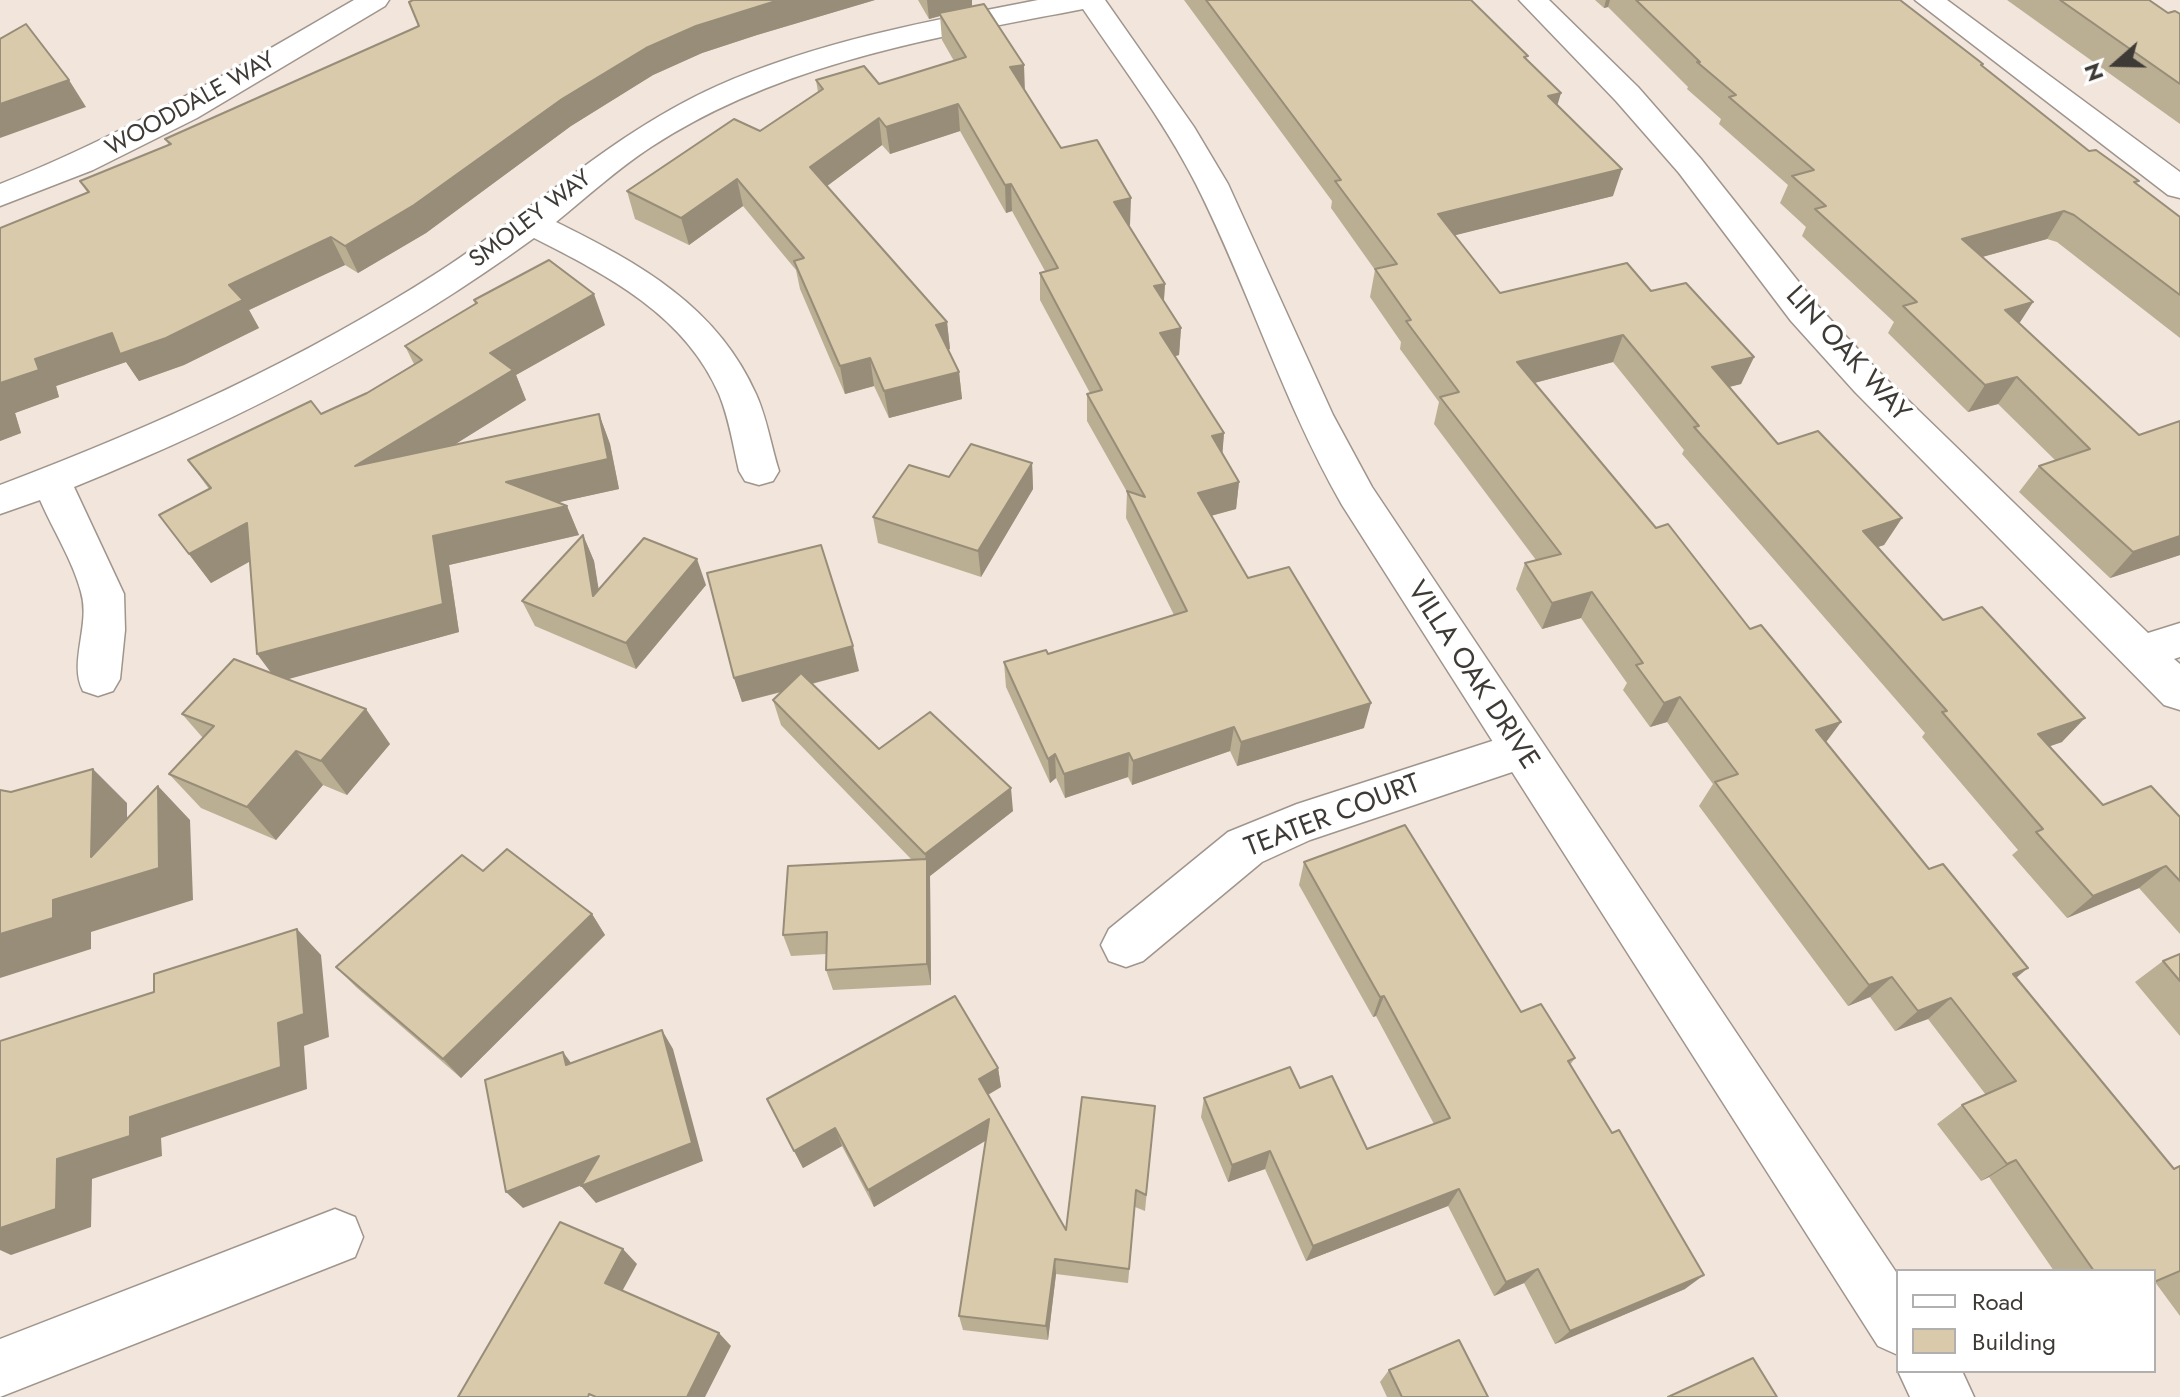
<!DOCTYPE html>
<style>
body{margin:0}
#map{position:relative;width:2180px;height:1397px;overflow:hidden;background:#f1e5dc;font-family:Jost,sans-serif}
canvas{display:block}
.legend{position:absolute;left:1896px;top:1269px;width:260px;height:104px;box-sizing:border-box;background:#fff;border:2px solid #b2b0af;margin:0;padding:10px 14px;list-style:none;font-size:24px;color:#3e3a36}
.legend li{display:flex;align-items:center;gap:16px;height:40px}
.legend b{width:40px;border:2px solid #b2b0af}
.north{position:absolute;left:2076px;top:24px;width:80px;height:80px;-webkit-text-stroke:6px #fff;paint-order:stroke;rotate:250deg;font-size:22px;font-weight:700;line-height:32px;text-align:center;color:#3e3a36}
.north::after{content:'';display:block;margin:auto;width:28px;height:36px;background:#3e3a36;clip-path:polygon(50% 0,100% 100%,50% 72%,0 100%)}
</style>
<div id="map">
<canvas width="2180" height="1397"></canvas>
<ul class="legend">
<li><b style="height:10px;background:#fff"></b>Road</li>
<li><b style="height:22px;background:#d8caab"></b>Building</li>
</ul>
<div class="north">N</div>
</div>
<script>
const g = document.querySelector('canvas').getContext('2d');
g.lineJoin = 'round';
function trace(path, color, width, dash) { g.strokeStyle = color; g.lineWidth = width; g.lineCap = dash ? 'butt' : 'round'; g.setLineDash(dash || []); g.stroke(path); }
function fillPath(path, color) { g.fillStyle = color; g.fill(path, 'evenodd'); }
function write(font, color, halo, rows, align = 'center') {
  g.font = font + ' Jost,sans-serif'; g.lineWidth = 7; g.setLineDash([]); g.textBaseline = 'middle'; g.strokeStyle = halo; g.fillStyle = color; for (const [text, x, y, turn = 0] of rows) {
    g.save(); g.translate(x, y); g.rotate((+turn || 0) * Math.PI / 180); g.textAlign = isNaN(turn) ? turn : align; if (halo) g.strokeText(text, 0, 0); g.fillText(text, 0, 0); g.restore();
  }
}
const street = new Path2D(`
 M354,0H389L385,6L197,118L93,170L0,206V184C125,135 238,67 354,0Z
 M1038,0H1097L1093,6L1083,9C933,38 782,62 651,147C617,169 587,197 556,222C639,263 717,306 756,394C767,418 771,446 779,471L773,481L759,485L745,481L739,471C733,445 729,418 719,394C685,315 607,275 534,238C391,342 237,421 74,487L124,594L125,630L120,679L113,691L98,696L83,691C68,662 91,625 81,592C73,561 53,530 40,500L0,514V485C154,427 302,360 440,271C534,210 614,132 717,86C819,41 929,21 1038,0Z
 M1519,0H1549L1638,87L1701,159L1817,305L1881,374L2148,633L2180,623V657L2174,659L2180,664V710L2164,705L1855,392L1791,321L1679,173L1616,101Z
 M1915,0H1947L2180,172V198L2168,195Z
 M1520,732L1536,738L1543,751L1536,764L1310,840L1262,862L1143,961L1126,967L1109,961L1101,945L1109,929L1228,832L1297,804Z
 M335,1209L355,1217L363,1237L355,1257L0,1397V1339Z`);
const secondary = new Path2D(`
 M1077,0H1105L1194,127L1228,184L1333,415L1372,487L1898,1275V1355L1878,1346L1342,505C1283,402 1249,289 1196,184C1163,119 1117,60 1077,0Z
 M1898,1371H1962L1974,1397H1910Z`);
trace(street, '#9f958c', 3);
trace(secondary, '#9f958c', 3);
fillPath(street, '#fff');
fillPath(secondary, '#fff');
fillPath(new Path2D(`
 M413,0H875L757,35L702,53L653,75L571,126L426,233L358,273L345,265L249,310L259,328L184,365L139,381L126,362L56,386L59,397L15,413L21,433L0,441L87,192L80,181L169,145L165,139L418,27Z
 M918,0H972V6L1061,148L1130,225L1129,226L1165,284L1164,301L1181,328L1179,355L1175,356L1224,433L1222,454L1239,482L1236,509L1211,516L1248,578L1364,728L1237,766L1230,751L1132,785L1128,777L1065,798L1056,778L1050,783L1006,687L1004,662L1048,654L1174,615L1126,518L1127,492L1087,421V394L1090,393L1040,300V273L1045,271L1012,211L1006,213L960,131L890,154L882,145L827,186L947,322L950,349L948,350L959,372L962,399L889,418L874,386L845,394L800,289L796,270L743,206L689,245L635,219L627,191L760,131L818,92L816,80L879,84L954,61L942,40L940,16L929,19Z
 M1184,0H1471L1527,60L1558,106L1613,196L1455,235L1500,293L1651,291L1754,357L1741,384L1729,387L1778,444L1902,518L1884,545L1878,547L1943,620L2062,742L2050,746L2103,805L2180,817V934L2139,888L2067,918L2012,855L2018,850L1922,737L1925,733L1682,454L1684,450L1613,362L1534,383L1656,528L1750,629L1841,722L1826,742L2016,978L2174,1169L2180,1166V1316L2155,1282L2154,1271H2054L1989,1177L1981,1181L1937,1124L1962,1105L1986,1095L1928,1019L1895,1031L1870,997L1848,1006L1699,806L1713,784L1667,722L1650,727L1623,690L1627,683L1581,618L1542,629L1516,589L1525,563L1536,560L1434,424L1439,402L1400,349L1401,342L1370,297L1375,270L1331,208L1332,201Z
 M1595,0H1900L2089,151L2180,217V338L2057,242L2047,239L1982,257L2033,302L2019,323L2139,435L2180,421V555L2110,578L2019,492L2039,466L2055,460L1998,404L1968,412L1888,333L1894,322L1802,236L1806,227L1780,203L1788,185L1719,124L1721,119L1687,89L1688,87L1608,7L1604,8Z
 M2007,0H2149L2168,13L2180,14V124Z
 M474,300L605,325L516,375L526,400L454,445L599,414L610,444L619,489L559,502L567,506L579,535L449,565L459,632L287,679L390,744L347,795L323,785L276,840L201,808L169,774L203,738L182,714L272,674L250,561L211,583L159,515L209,489L188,460L321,414L367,393L414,364L405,346L475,304Z
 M1032,463L1033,489L981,577L878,543L873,517L949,477Z
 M583,535L594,561L598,589L706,585L636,669L535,626L522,601Z
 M859,671L812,684L879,749L1013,811L930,876L931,985L833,990L826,970V954L791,956L783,935L912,860L781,725L773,700L782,692L742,702L734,678Z
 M1304,862L1521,1012L1575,1058L1570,1065L1685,1289L1555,1344L1524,1283L1494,1296L1448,1206L1306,1261L1265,1169L1228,1182L1201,1117L1204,1098L1300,1088L1367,1149L1434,1124L1376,1016L1373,1017L1299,885Z
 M483,871L592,914L605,935L461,1078L356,987L336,967Z
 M2180,954V1036L2135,982L2163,961Z
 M998,1068L1001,1087L988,1095L1066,1230L1155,1106L1145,1211L1135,1207L1128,1283L1056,1274L1048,1340L963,1330L959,1316L986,1140L874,1207L842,1146L803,1168L767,1099Z
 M1389,1370L1488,1397H1387L1380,1382Z`), '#baae93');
fillPath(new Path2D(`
 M779,0H875L757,35L702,53L653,75L571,126L426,233L358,273L345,246L562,99L646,48L696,26Z
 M927,0H972V10L939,13L940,16L929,19Z
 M1606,0H1610L1608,7L1604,8Z
 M1024,65L1025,92L1010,67Z
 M69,80L86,107L0,138V104Z
 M1561,93L1553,120L1548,96Z
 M958,104L960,131L890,154L886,127Z
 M879,118L882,145L815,195L810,167Z
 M1622,169L1613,196L1432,241L1438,214Z
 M737,179L743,206L689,245L681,218Z
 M1011,184L1012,211L1006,213L1005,185Z
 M1131,198L1130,225L1114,229V202Z
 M2064,211L2047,239L1946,267L1962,239Z
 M331,237L345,265L249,310L259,328L184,365L139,381L126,362L56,386L59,397L15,413L21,433L0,441V383L35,359L229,285Z
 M1165,284L1163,311L1154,286Z
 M594,294L605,325L516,375L526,400L372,496L355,466L490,353Z
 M2033,302L2015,330L2005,310Z
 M947,322L950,349L939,352L936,325Z
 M1181,328L1179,355L1158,361L1160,333Z
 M1623,335L1613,362L1508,390L1517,362Z
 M1754,357L1741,384L1700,394L1712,367Z
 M870,358L874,386L845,394L840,366Z
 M959,372L962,399L889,418L884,391Z
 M2017,377L1998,404L1968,412L1985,385Z
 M599,414L610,444L619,489L519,511L506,482Z
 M1224,433L1222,459L1212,436Z
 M1032,463L1033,489L981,577L978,551Z
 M1239,482L1236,509L1195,520L1198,493Z
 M567,506L579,535L449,565L459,632L278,682L257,654L433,536Z
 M1902,518L1884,545L1847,557L1863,531Z
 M247,523L267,552L211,583L189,554Z
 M583,535L594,561L604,621L593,596Z
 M2180,536V555L2110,578L2133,552Z
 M697,559L706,585L636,669L626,643Z
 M1592,592L1581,618L1542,629L1552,603Z
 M853,646L859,671L742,702L734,678Z
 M1680,697L1667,722L1650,727L1664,703Z
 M1371,703L1364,728L1237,766L1241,742Z
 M366,709L390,744L347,795L321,761Z
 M2085,718L2062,742L2016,758L2038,734Z
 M1841,722L1823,746L1816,730Z
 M1234,727L1230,751L1132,785L1133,761Z
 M296,751L323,785L276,840L247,807Z
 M1129,753L1128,777L1065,798L1064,774Z
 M1055,754L1056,778L1050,783L1048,759Z
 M93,769L127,803V878L158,786L190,820L193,900L91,932V949L0,978V934L91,857Z
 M1011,788L1013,811L930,876L931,985L927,964V867L925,854Z
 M2166,866L2139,888L2067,918L2093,896Z
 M592,914L605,935L461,1078L443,1059Z
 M297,929L321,955L329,1037L304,1046L307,1089L161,1138L162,1156L92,1179L91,1227L11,1255L0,1250V1228L57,1159L130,1117L278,1023Z
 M2028,968L2004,988L2013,974Z
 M1892,977L1870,997L1848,1006L1869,985Z
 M1384,996L1376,1016L1373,1017L1380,997Z
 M1951,998L1928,1019L1895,1031L1918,1011Z
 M662,1030L673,1049L703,1161L596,1203L581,1186L692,1143Z
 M563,1052L577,1071L566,1065Z
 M998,1068L1001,1087L982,1098L979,1079Z
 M989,1119L992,1137L874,1207L868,1190Z
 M835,1128L842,1146L803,1168L794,1151Z
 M1270,1151L1265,1169L1228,1182L1232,1165Z
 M599,1156L613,1173L523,1208L506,1192Z
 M2016,1160L1989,1177L1981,1181L2007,1164Z
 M1459,1189L1448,1206L1306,1261L1313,1246Z
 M623,1249L637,1264L619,1297L605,1283Z
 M1055,1259L1056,1274L1048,1340L1046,1326Z
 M1538,1269L1524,1283L1494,1296L1506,1282Z
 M1704,1275L1685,1289L1555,1344L1570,1331Z
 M719,1333L731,1346L705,1397H687Z`), '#978d78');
const building = new Path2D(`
 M413,0H779L696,26L646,48L562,99L414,205L345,246L331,237L229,285L243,300L166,338L120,354L112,333L35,359L39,370L0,383V228L89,192L80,181L171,144L165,139L419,26L409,2Z
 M1206,0H1471L1528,56L1524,57L1561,93L1548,96L1622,169L1438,214L1500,293L1627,263L1651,291L1686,283L1754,357L1712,367L1778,444L1818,431L1902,518L1863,531L1943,620L1982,607L2085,718L2038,734L2103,805L2151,786L2180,817V881L2166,866L2093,896L2036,832L2043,829L1942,712L1947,711L1694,427L1699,426L1623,335L1517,362L1656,528L1668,524L1750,629L1761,625L1841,722L1816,730L1929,869L1943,864L2028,968L2013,974L2174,1169L2180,1166V1271L2154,1282V1271H2094L2016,1160L2007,1164L1962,1105L2016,1081L1951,998L1918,1011L1892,977L1869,985L1715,782L1738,774L1680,697L1664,703L1636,665L1643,663L1592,592L1552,603L1525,563L1561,554L1440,397L1459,392L1406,321L1411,320L1375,269L1397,264L1335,181L1341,180Z
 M1636,0H1900L1983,64L1981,65L2089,151L2096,150L2139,181L2134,182L2180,217V295L2074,215L2064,211L1962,239L2033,302L2005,310L2139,435L2180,421V536L2133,552L2039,466L2090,449L2017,377L1985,385L1903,306L1917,302L1815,209L1826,206L1792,176L1814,170L1729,97L1736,95L1697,62H1700Z
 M2060,0H2149L2168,13L2175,11L2180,14V84Z
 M984,4L1024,65L1010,67L1061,148L1097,140L1131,198L1114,202L1165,284L1154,286L1181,328L1160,333L1224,433L1212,436L1239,482L1198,493L1248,578L1289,567L1371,703L1241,742L1234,727L1133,761L1129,753L1064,774L1055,754L1048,759L1004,662L1046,650L1048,654L1187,611L1127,491L1145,497L1087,394L1102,390L1040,273L1058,268L1011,184L1005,185L958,104L886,127L879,118L810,167L947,322L936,325L959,372L884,391L870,358L840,366L794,261L804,258L737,179L681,218L627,191L734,119L760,131L823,89L816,80L864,66L879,84L966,57L939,13Z
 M26,24L69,80L0,104V39Z
 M549,260L594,294L490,353L513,370L355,466L599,414L608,459L506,482L567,506L433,536L443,604L257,654L247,523L189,554L159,515L211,488L188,460L311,401L321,414L367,393L422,360L405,346L477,303L474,300Z
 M971,444L1032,463L978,551L873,517L909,465L949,477Z
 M583,535L593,596L644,538L697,559L626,643L522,601Z
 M821,545L853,646L734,678L707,573Z
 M234,659L366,709L321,761L296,751L247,807L169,774L214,726L182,714Z
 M801,673L879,749L930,712L1011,788L925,854L773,700Z
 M93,769L91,857L158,786L159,868L53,900V918L0,934V790L11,792Z
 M1405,825L1521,1012L1541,1004L1575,1058L1568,1061L1612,1133L1619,1130L1704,1275L1570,1331L1538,1269L1506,1282L1459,1189L1313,1246L1270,1151L1232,1165L1204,1098L1290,1067L1300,1088L1332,1076L1367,1149L1450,1118L1384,996L1380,997L1304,862Z
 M507,849L592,914L443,1059L336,967L462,855L483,871Z
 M927,859V964L826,970L827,932L783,935L788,866Z
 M297,929L304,1014L278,1023L281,1067L130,1117V1136L57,1159L56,1209L0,1228V1041L154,992V974Z
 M2180,954V981L2163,961Z
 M955,996L998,1068L979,1079L1066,1230L1082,1097L1155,1106L1146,1195L1136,1190L1129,1269L1055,1259L1046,1326L959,1316L989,1119L868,1190L835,1128L794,1151L767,1099Z
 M662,1030L692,1143L581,1186L599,1156L506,1192L485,1080L563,1052L566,1065Z
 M560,1222L623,1249L605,1283L719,1333L687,1397H596L589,1394L588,1397H458Z
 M1459,1340L1488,1397H1402L1389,1370Z
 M1753,1358L1777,1397H1668Z`);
fillPath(building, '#d8caab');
trace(building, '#978d78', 2);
write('24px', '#3e3a36', '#fff', [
 ["WOODDALE WAY",191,105,-29],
 ["SMOLEY WAY",531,220,-37]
]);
write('28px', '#3e3a36', '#fff', [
 ["LIN OAK WAY",1847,355,48],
 ["VILLA OAK DRIVE",1472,676,57],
 ["TEATER COURT",1333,817,-21]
]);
</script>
